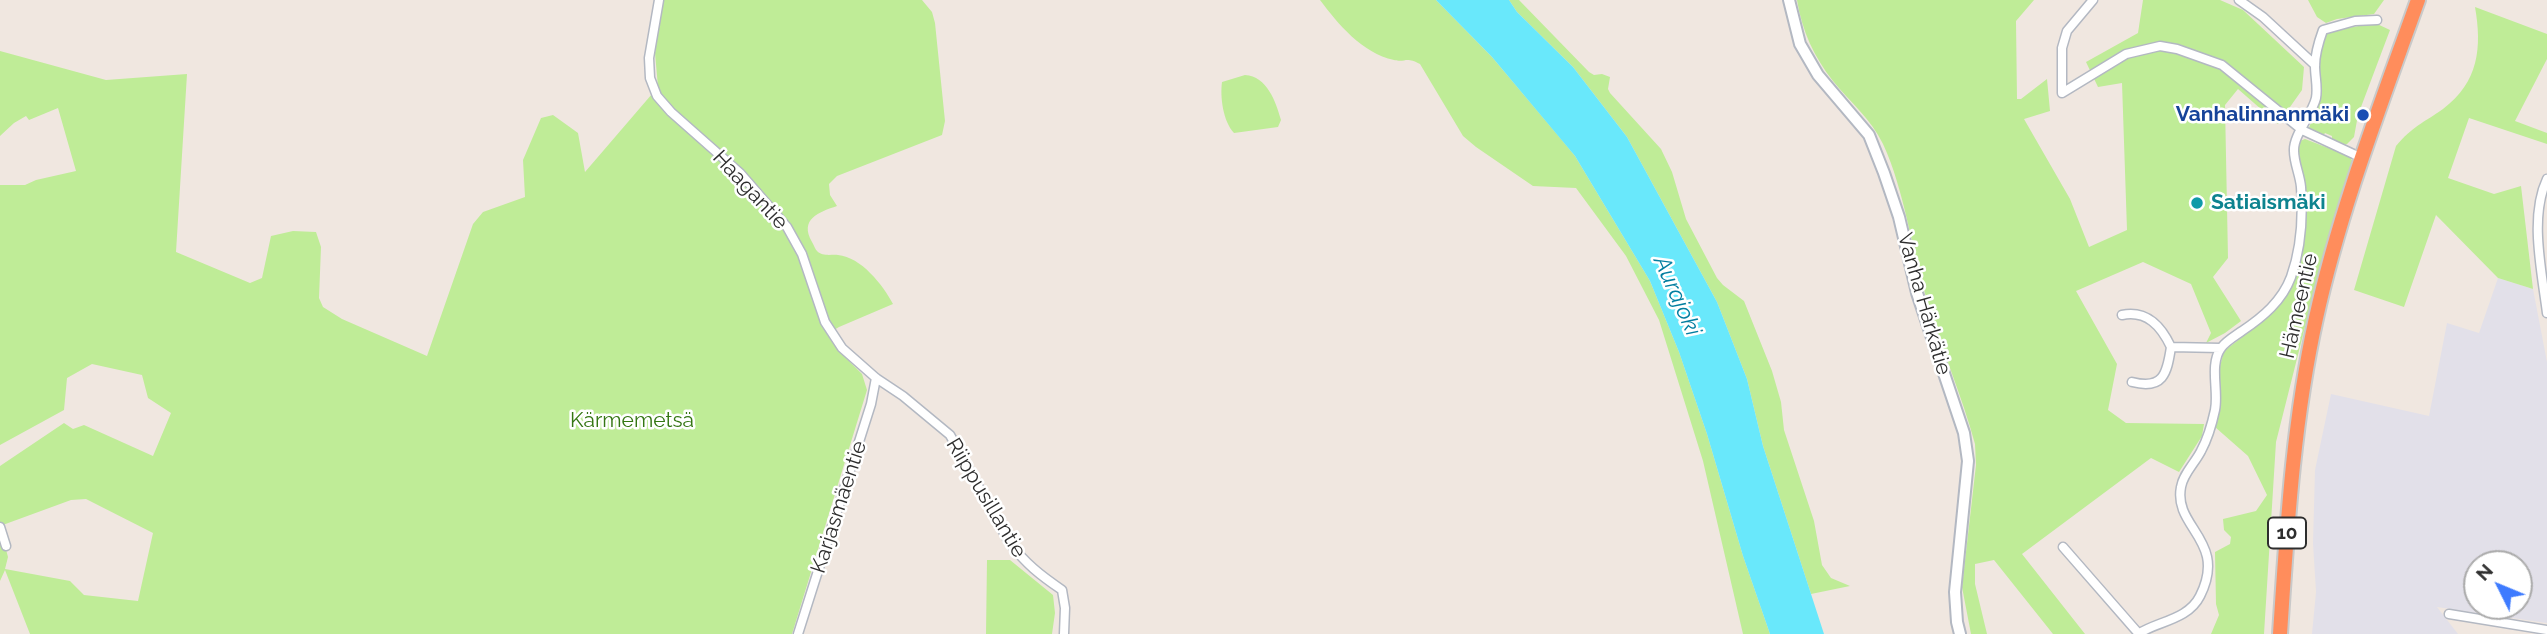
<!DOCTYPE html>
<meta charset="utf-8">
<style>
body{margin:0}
#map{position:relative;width:2547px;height:634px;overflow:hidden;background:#f0e7e0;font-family:Raleway,sans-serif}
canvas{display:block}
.north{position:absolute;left:2463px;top:550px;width:70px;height:70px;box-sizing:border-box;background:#fff;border:2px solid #ababab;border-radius:50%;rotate:313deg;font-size:19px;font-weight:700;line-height:28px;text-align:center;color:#2e2e2e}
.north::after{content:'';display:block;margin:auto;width:24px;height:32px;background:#3e7bff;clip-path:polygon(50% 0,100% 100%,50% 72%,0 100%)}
</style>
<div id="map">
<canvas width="2547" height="634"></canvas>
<div class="north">N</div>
</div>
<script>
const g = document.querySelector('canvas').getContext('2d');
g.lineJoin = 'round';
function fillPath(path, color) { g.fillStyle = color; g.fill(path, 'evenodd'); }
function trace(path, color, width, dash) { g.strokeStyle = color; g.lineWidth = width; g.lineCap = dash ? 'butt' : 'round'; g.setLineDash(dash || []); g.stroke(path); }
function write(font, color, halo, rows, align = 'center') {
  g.font = font + ' Raleway,sans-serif'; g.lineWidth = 5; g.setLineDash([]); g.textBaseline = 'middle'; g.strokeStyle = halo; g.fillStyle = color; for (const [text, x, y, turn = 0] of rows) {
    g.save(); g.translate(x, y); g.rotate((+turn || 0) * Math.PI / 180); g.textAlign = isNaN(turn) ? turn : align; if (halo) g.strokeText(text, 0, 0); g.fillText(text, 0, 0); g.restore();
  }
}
fillPath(new Path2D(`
 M2498,278L2533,289L2547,362V623L2437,607L2458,634H2312L2316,592L2313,543L2315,470L2331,394L2429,416L2447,323L2479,333ZM2477,564H2519V606H2477Z`), '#e2e0e9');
fillPath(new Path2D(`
 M663,0H922L932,12L935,23L945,121L942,135L837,176L829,184L830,195L837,206C819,212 799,219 812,242C814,245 815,249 817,251C823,257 832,254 838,255C861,257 883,285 893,304L839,327L827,334L837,349L862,374L867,390L792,634H30L5,570L0,581V527L8,557L5,569L70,581L84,595L138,601L153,533L86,499L71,500L0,526V466L64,423L73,429L84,425L153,456L171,413L148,398L142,375L92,364L67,378L64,410L0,445V185H25L36,180L76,171L58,108L29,120L26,116L14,123L0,136V51L106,80L187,74L176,252L250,283L262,278L271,236L293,231L316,232L321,247L319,298L323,307L342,319L427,356L473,224L483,212L525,197L523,160L541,118L553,115L578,133L585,172L658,87L655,53Z
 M1320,0H1436L1492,57L1561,139L1575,156L1650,281L1679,352L1707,434L1743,556L1770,634H1743L1703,461L1659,320L1626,256L1576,188L1533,186L1476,147L1463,136L1420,64C1405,56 1406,63 1394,60C1362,53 1338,24 1320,0Z
 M1509,0H1519L1589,72L1594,75L1602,74L1610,77L1608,89L1610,93L1661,149L1672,172L1686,219L1717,278L1723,285L1744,301L1772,371L1781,402L1784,430L1814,521L1822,565L1831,578L1850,586L1811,594L1763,446L1747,379L1717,302L1627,137L1573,67L1517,12Z
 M1797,0H2034L2016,21L2017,99H2021L2047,79L2050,111L2024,119L2070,199L2089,247L2127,230L2122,83L2098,87L2086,62L2138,33L2143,0H2220L2243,10L2304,67L2302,90L2278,124L2238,89L2225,105L2228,258L2213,277L2241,321L2225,333L2206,343L2211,333L2191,284L2143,262L2076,291L2117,364L2108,410L2126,423L2204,424L2202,436L2179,472L2151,458L2022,554L2085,634H2053L1994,560L1975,564V584L1987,634H1971L1962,587L1976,465L1975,444C1962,396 1942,350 1928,303C1912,253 1905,191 1883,144C1871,119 1850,102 1833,81C1814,57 1802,31 1797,0Z
 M2308,0H2384L2374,14L2337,19L2326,23L2317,17Z
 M2475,7L2547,34V59L2515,121L2547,133V144L2469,118L2448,178L2494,194L2521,186L2533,289L2498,278L2436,215L2404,307L2354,290L2396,146C2413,126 2423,123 2443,109C2479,82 2482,47 2475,7Z
 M2375,23L2390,30L2358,115L2354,137L2347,144L2341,146L2332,141V136L2325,133L2323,136L2316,135L2309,128L2321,94L2317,66L2323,42L2327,34L2331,31Z
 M1245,75C1267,76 1276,102 1281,120L1278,127L1234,133C1223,121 1220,97 1222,82Z
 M2305,139L2349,156L2353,162L2307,319L2276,442L2264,634H2211L2219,615L2216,604L2215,552L2230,544L2231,537L2224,530L2223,519L2256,511L2267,495L2248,456L2215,427L2220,394V366L2224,351L2267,318L2280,305L2296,277L2305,236V187L2298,148L2300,141Z
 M987,560H1010L1053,595L1055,613L1052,634H986Z`), '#bfec97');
fillPath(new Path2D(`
 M1436,0H1509L1517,12L1573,67L1627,137L1717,302L1747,379L1763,446L1824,634H1770L1743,556L1707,434L1679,352L1650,281L1575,156L1492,57Z`), '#69e8fb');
const street = new Path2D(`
 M659,0L649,58L650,78L657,96L671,112L740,173L787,227L802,254L825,322L842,348L876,378L903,396L950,435L1009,542C1026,564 1040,575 1062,590L1065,608L1064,634
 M2093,0L2067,31L2062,48V93L2126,54L2160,46L2177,49L2222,65L2302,130L2362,158
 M2239,0L2263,17L2315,65
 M2547,179C2529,217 2542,272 2547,313
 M2122,315C2147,310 2161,326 2171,347C2167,374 2163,390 2132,382
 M2171,347L2221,348
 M0,527L6,546
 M2063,547L2139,634
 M2449,614L2547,630
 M798,634L871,404L876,378
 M2138,634C2158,621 2188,620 2200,596C2228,540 2173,528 2181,487C2183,474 2195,463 2201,451C2208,438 2212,424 2215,410C2219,391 2209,365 2221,348C2226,341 2235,336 2242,331C2263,317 2282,301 2291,277C2301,249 2303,216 2301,187C2300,175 2294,163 2294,151C2293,135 2312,115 2316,98C2318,87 2315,77 2315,66C2315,54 2319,41 2323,30L2355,21L2377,20`);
const secondary = new Path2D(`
 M1789,0L1800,44L1818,75L1869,135L1884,173L1899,217L1917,293L1964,433L1968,461L1955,592L1957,622L1960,634`);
const highway = new Path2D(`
 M2280,634C2287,528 2293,422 2316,318C2340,209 2381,104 2418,0`);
trace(street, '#b3b8c2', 11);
trace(secondary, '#b3b8c2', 14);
trace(highway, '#c9c9c9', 18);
trace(street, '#fff', 8);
trace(secondary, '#fff', 10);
trace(highway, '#ff8d5c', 14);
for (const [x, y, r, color] of [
 [2363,115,7,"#1a4fb4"],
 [2197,203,7,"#0f9aa8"]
]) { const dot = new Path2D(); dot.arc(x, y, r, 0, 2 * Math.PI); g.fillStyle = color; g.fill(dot); trace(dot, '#fff', 2.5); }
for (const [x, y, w] of [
 [2287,533,38]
]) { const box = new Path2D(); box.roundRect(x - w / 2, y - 15.5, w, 31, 5); g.fillStyle = '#fff'; g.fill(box); trace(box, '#2e2e2e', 2); }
write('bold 19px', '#2e2e2e', null, [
 ["10",2287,533]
]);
write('bold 21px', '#164399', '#fff', [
 ["Vanhalinnanmäki",2349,115]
], 'right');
write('21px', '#2e2e2e', '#fff', [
 ["Haagantie",750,190,47],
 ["Vanha Härkätie",1924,304,74],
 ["Hämeentie",2299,306,-77],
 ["Riippusillantie",986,498,59],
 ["Karjasmäentie",839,507,-72]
]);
write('bold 21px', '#0d838f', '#fff', [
 ["Satiaismäki",2211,203]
], 'left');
write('21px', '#347613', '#fff', [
 ["Kärmemetsä",632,421]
]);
write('italic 23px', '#027ea0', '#fff', [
 ["Aurajoki",1677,296,66]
]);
</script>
